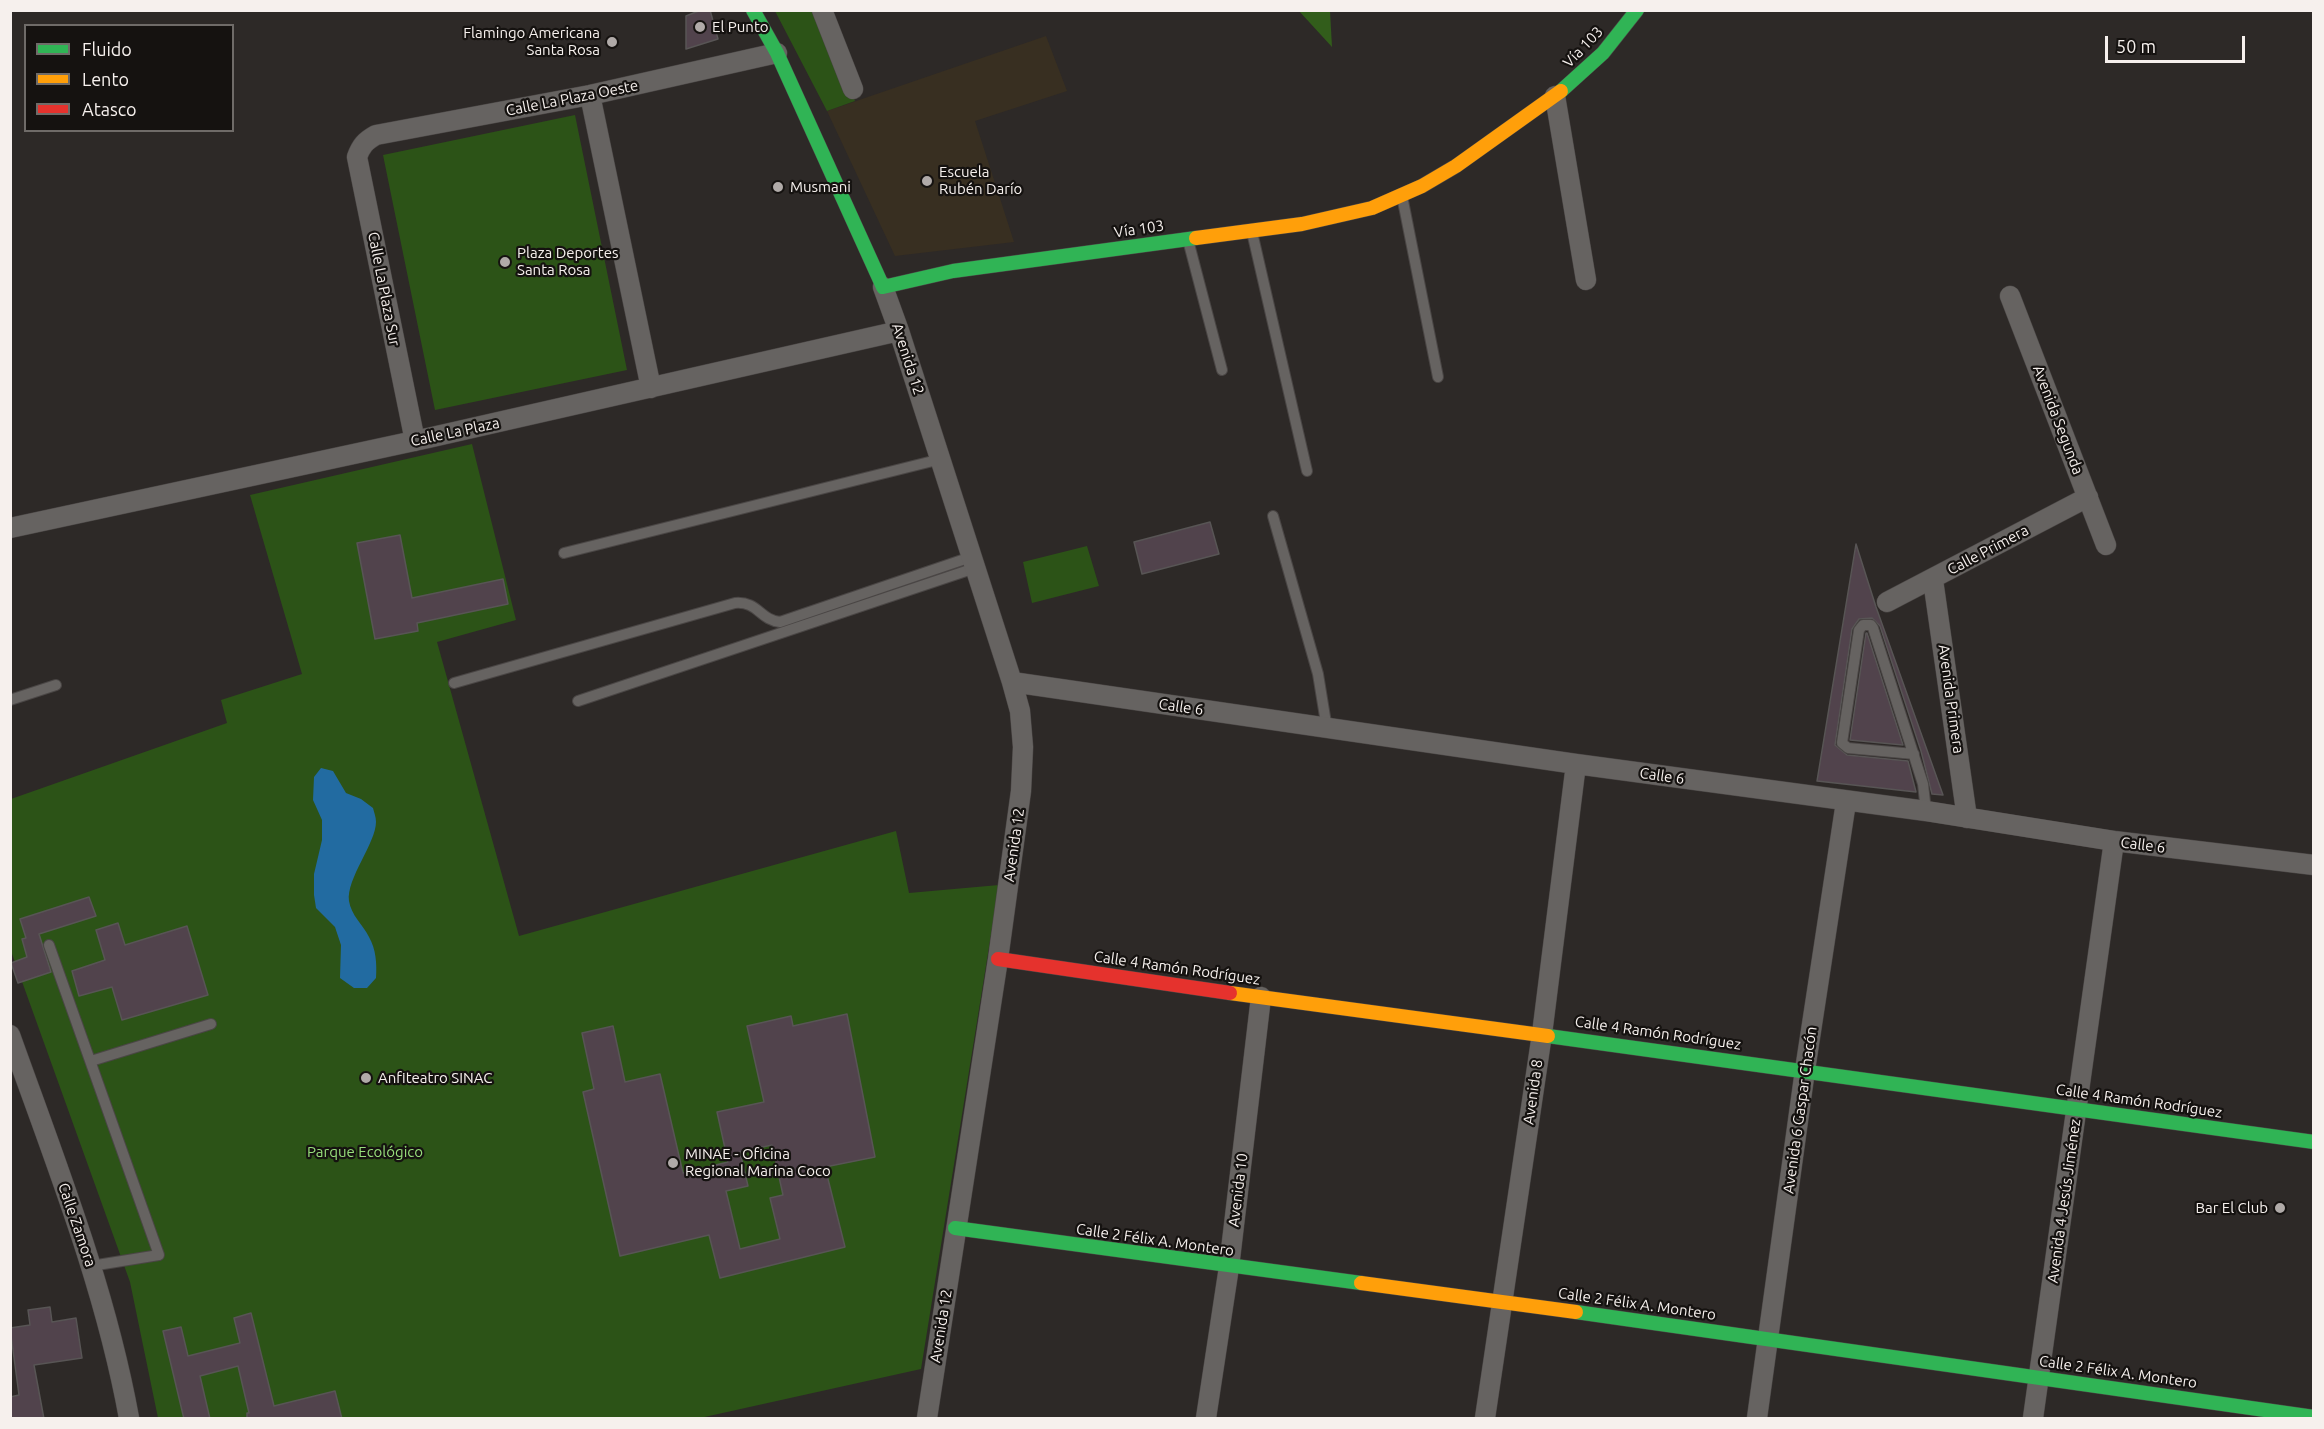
<!DOCTYPE html>
<meta charset="utf-8">
<style>
body{margin:0}
#map{position:relative;width:2324px;height:1429px;overflow:hidden;background:#2d2927;font-family:Ubuntu,sans-serif}
canvas{display:block}
.frame{position:absolute;inset:0;border:12px solid #f6f0ed;pointer-events:none}
.legend{position:absolute;left:24px;top:24px;width:210px;height:108px;box-sizing:border-box;background:#151210;border:2px solid #6f6b68;margin:0;padding:8px 10px;list-style:none;font-size:18px;color:#f6f0ed}
.legend li{display:flex;align-items:center;gap:12px;height:30px}
.legend b{width:30px;border:2px solid #6f6b68}
.scale{position:absolute;left:2105px;top:36px;width:140px;height:27px;box-sizing:border-box;border:3px solid #f6f0ed;border-top:0;padding-left:8px;font-size:18px;line-height:21px;white-space:nowrap;color:#f6f0ed;-webkit-text-stroke:4px #151210;paint-order:stroke}
</style>
<div id="map">
<canvas width="2324" height="1429"></canvas>
<div class="frame"></div>
<ul class="legend">
<li><b style="height:8px;background:#30b455"></b>Fluido</li>
<li><b style="height:8px;background:#ff9f0a"></b>Lento</li>
<li><b style="height:8px;background:#e5322d"></b>Atasco</li>
</ul>
<div class="scale">50 m</div>
</div>
<script>
const g = document.querySelector('canvas').getContext('2d');
g.lineJoin = 'round';
function fillPath(path, color) { g.fillStyle = color; g.fill(path, 'evenodd'); }
function trace(path, color, width, dash) { g.strokeStyle = color; g.lineWidth = width; g.lineCap = dash ? 'butt' : 'round'; g.setLineDash(dash || []); g.stroke(path); }
function write(font, color, halo, rows, align = 'center') {
  g.font = font + ' Ubuntu,sans-serif'; g.lineWidth = 4.5; g.setLineDash([]); g.textBaseline = 'middle'; g.strokeStyle = halo; g.fillStyle = color; for (const [text, x, y, turn = 0] of rows) {
    g.save(); g.translate(x, y); g.rotate((+turn || 0) * Math.PI / 180); g.textAlign = isNaN(turn) ? turn : align; if (halo) g.strokeText(text, 0, 0); g.fillText(text, 0, 0); g.restore();
  }
}
fillPath(new Path2D(`
 M1046,36L1067,91L975,121L1014,242L895,256L827,111Z`), '#382f21');
fillPath(new Path2D(`
 M775,11H817L855,101L827,111Z
 M575,115L627,370L435,410L383,155Z
 M472,444L516,620L437,642L519,936L896,831L909,893L999,885L921,1369L700,1418H158L130,1282L11,951V799L227,723L221,700L302,674L250,495Z
 M1087,546L1099,586L1032,603L1023,562Z`), '#2c5317');
fillPath(new Path2D(`
 M1299,11H1330L1332,47Z`), '#325d1b');
fillPath(new Path2D(`
 M321,768L333,771L346,793L361,799L373,808C374,812 376,817 376,822C376,843 346,879 349,901C351,915 363,925 369,937C376,949 377,964 376,978L367,988H354L340,978L341,945L335,927L316,908L314,895V874L322,840V820L313,800L314,777Z`), '#226ba1');
const building = new Path2D(`
 M701,10H710L718,39L686,49V16Z
 M1210,522L1219,554L1142,574L1134,542Z
 M400,535L412,598L503,579L508,604L417,623L418,631L375,639L357,543Z
 M1856,544L1876,607L1943,795L1932,794L1921,751L1880,626L1872,618L1859,619L1852,629L1835,745L1847,755L1908,761L1916,792L1817,781Z
 M1866,633H1867L1903,745L1850,740Z
 M89,897L96,916L39,934L51,972L18,983L11,963L27,957L22,939L26,938L20,919Z
 M118,923L125,945L187,926L208,995L122,1020L112,987L79,996L72,971L105,960L96,930Z
 M847,1014L875,1157L825,1167L845,1247L720,1278L709,1235L620,1256L583,1092L594,1089L582,1033L613,1026L625,1082L660,1074L683,1173L728,1162L717,1112L764,1102L747,1026L791,1016L793,1026ZM772,1145L783,1195L770,1198L780,1239L740,1249L726,1191L748,1186L740,1152Z
 M50,1307L52,1322L76,1318L82,1358L34,1365L44,1419H10V1397L19,1395L10,1328L30,1325L28,1310Z
 M251,1313L274,1406L335,1391L342,1419H247V1413H249L238,1366L200,1376L210,1419H184L163,1331L181,1327L188,1356L240,1343L234,1318Z`);
fillPath(building, '#51434c');
trace(building, '#585555', 1.5);
const lane = new Path2D(`
 M1402,196L1438,377
 M1252,232L1307,471
 M1188,240L1222,370
 M1273,516L1318,674L1327,729
 M564,553L941,459
 M454,683L735,603C758,601 760,620 780,622L971,557
 M10,700L56,685
 M578,701L975,568
 M1914,754L1848,748L1842,743L1859,630L1863,625H1871L1873,628L1923,784L1926,811
 M49,945L159,1255L91,1266
 M91,1061L211,1024`);
const street = new Path2D(`
 M822,10L853,89
 M590,95L651,388
 M1555,96L1586,280
 M883,287L899,331L1012,682L1020,711L1023,747L1021,791L998,959L927,1418
 M2010,296L2106,545
 M415,441L357,157C361,146 365,141 376,135L590,95L777,53
 M10,528L428,438L899,331
 M1933,580L1967,818
 M1887,602L2088,497
 M1012,682L1576,764L1926,811L2114,841L2314,865
 M10,1035C55,1161 105,1286 129,1418
 M1206,1418L1229,1267L1261,997
 M1485,1418L1542,1034L1576,764
 M1757,1418L1805,1070L1846,802
 M2033,1418L2114,841`);
const fast = new Path2D(`
 M753,10L777,53L883,287L953,271L1196,238
 M1561,91L1603,53L1637,10
 M1548,1036L2314,1142
 M955,1228L1361,1283
 M1576,1312L2314,1417`);
const slow = new Path2D(`
 M1196,238L1302,224L1372,208L1422,186L1456,166L1561,91
 M1230,993L1548,1036
 M1361,1283L1576,1312`);
const jam = new Path2D(`
 M998,959L1230,993`);
trace(lane, '#4a4645', 12);
trace(street, '#4a4645', 21);
trace(fast, '#4a4645', 15);
trace(slow, '#4a4645', 15);
trace(jam, '#4a4645', 15);
trace(lane, '#666361', 10);
trace(street, '#666361', 20);
trace(fast, '#30b455', 14);
trace(slow, '#ff9f0a', 14);
trace(jam, '#e5322d', 14);
for (const [x, y, r, color] of [
 [700,27,6,"#b0aaa8"],
 [612,42,6,"#b0aaa8"],
 [927,181,6,"#b0aaa8"],
 [778,187,6,"#b0aaa8"],
 [505,262,6,"#b0aaa8"],
 [366,1078,6,"#b0aaa8"],
 [673,1163,6,"#b0aaa8"],
 [2280,1208,6,"#b0aaa8"]
]) { const dot = new Path2D(); dot.arc(x, y, r, 0, 2 * Math.PI); g.fillStyle = color; g.fill(dot); trace(dot, '#151210', 2); }
write('15px', '#f6f0ed', '#151210', [
 ["El Punto",712,27],
 ["Flamingo Americana",600,33,"right"],
 ["Santa Rosa",600,50,"right"],
 ["Escuela",939,172],
 ["Rubén Darío",939,189],
 ["Musmani",790,187],
 ["Plaza Deportes",517,253],
 ["Santa Rosa",517,270],
 ["Anfiteatro SINAC",378,1078],
 ["MINAE - Oficina",685,1154],
 ["Regional Marina Coco",685,1171],
 ["Bar El Club",2268,1208,"right"]
], 'left');
write('15px', '#f6f0ed', '#151210', [
 ["Vía 103",1583,47,-46],
 ["Calle La Plaza Oeste",572,98,-11],
 ["Vía 103",1139,229,-8],
 ["Calle La Plaza Sur",384,289,79],
 ["Avenida 12",908,359,72],
 ["Avenida Segunda",2058,420,69],
 ["Calle La Plaza",455,432,-12],
 ["Calle Primera",1988,550,-28],
 ["Avenida Primera",1951,699,82],
 ["Calle 6",1181,707,8],
 ["Calle 6",1662,776,8],
 ["Avenida 12",1014,845,-82],
 ["Calle 6",2143,845,7],
 ["Calle 4 Ramón Rodríguez",1177,968,8],
 ["Calle 4 Ramón Rodríguez",1658,1033,8],
 ["Avenida 8",1533,1092,-82],
 ["Calle 4 Ramón Rodríguez",2139,1101,8],
 ["Avenida 6 Gaspar Chacón",1800,1110,-82],
 ["Avenida 10",1238,1190,-83],
 ["Avenida 4 Jesús Jiménez",2064,1201,-82],
 ["Calle Zamora",77,1225,71],
 ["Calle 2 Félix A. Montero",1155,1240,8],
 ["Calle 2 Félix A. Montero",1637,1304,8],
 ["Avenida 12",941,1326,-81],
 ["Calle 2 Félix A. Montero",2118,1372,8]
]);
write('15px', '#97de7b', '#151210', [
 ["Parque Ecológico",365,1152]
]);
</script>
